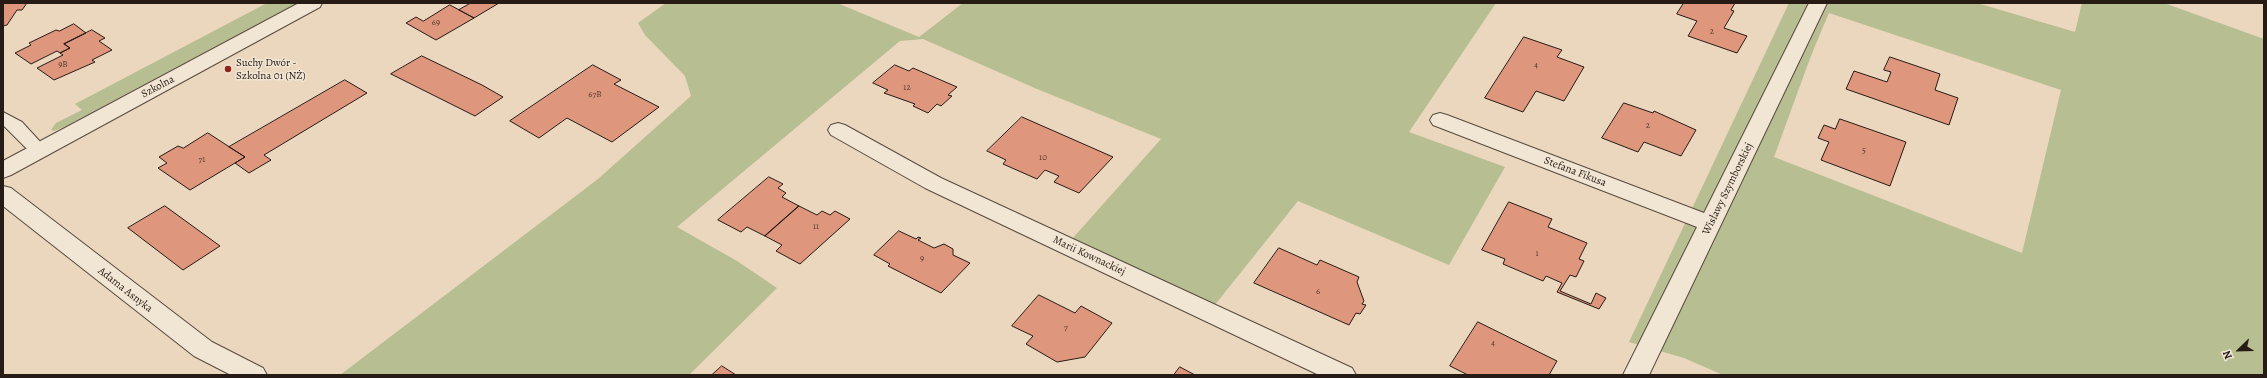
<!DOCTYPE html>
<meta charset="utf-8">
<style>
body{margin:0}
#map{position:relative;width:2267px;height:378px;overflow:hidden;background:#ead7bd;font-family:Alegreya,serif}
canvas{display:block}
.frame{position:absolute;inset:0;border:4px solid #261b15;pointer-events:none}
.north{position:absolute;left:2219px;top:330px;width:40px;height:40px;-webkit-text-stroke:3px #f1e5d4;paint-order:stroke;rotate:247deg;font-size:11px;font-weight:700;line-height:16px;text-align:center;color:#261b15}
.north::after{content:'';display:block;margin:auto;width:14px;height:18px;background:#261b15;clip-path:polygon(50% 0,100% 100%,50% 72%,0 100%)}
</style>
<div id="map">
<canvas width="2267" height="378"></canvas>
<div class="frame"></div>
<div class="north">N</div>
</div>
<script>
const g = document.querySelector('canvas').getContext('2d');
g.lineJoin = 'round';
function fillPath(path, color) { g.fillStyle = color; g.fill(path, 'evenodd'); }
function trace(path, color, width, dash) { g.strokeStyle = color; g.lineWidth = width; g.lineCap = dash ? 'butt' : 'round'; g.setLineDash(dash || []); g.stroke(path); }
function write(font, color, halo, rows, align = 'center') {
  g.font = font + ' Alegreya,serif'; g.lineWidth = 3; g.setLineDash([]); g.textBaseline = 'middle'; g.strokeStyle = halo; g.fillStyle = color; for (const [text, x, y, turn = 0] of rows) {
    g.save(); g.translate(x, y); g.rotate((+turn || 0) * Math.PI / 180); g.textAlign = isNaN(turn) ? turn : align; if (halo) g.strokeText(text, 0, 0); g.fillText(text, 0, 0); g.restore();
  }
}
fillPath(new Path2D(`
 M267,3H297L66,126L54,131L51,130L56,123L82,110L75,104Z
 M666,3H837L919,37L963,3H1496L1409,132L1505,167L1449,265L1298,201L1214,306L1072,239L1161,139L1037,89L923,39L900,41L677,227L737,261L777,288L689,375H340L598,179L691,96L685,76L645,35L638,23Z
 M1789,3H1977L2075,32L2082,3H2164L2264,39V375H1723L1684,358L1629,342ZM1829,13L2061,90L2022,253L1774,157C1792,109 1808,60 1829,13Z`), '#b7be91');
const building = new Path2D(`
 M3,3H27L22,10H17L7,25L3,26Z
 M471,3H499L474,18L459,10Z
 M1684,3H1735L1731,10L1734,11L1724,28L1747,36L1737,53L1688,36L1697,21L1677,14Z
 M450,5L474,18L436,40L406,23L416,17L423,21Z
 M74,24L86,33L64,44L70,48L60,53L57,51L31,64L15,53L31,45L29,43L56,30L59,31Z
 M92,30L105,38L99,41L112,50L92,60L95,62L54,80L37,68L63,55L60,53L70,48L64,44Z
 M1524,37L1562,50L1557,57L1584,67L1564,101L1536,91L1523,112L1485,98Z
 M422,56L482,85L503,97L475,116L391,74Z
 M1890,57L1940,74L1935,90L1958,98L1949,125L1846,89L1854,71L1887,82L1891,72L1884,70Z
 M593,65L621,80L614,84L659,107L612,142L567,118L539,138L510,121Z
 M895,65L909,71L913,68L957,87L948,95L952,96L941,106L937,104L928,113L913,106L915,104L884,93L888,90L873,83Z
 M345,80L367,93L264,155L271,160L249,173L235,163L245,157L229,147Z
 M1624,103L1653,113L1654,111L1696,130L1681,156L1644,142L1638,152L1602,138Z
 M1022,117L1113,157L1079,193L1054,182L1059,176L1045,170L1037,179L1003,164L1006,160L987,151Z
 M1840,119L1906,142L1890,186L1821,160L1829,142L1818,138L1824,125L1835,129Z
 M208,133L245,157L190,190L158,168L167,163L159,157L178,146L183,148Z
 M769,177L783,184L778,188L786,193L782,197L799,206L765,236L747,227L741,232L718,220Z
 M1509,202L1552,219L1548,227L1587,243L1579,259L1584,261L1576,277L1570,275L1560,291L1591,304L1596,293L1606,298L1599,309L1557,292L1562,283L1546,276L1543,281L1503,264L1505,259L1482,250Z
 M165,206L220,246L183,270L128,228Z
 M799,206L817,215L822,211L830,215L835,211L850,219L800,264L776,251L782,245L765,236Z
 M899,231L916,239L918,237L921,238L918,240L934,248L944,244L953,249V255L970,263L941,293L888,266L890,264L874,255Z
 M1279,248L1317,265L1320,260L1359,277L1357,282L1364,301L1362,304L1366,305L1360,314L1356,313L1349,325L1254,283Z
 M1039,295L1075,313L1081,306L1112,323L1085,357L1057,362L1026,344L1033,336L1012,326Z
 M1478,322L1557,361L1549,375H1468L1450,366Z
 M722,366L736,375H712Z
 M1180,367L1195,375H1174Z`);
fillPath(building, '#de967c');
trace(building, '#261b15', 1);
const service = new Path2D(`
 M3,112L22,122L44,146L46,150L44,154L38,156L32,154L3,125Z`);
const minor = new Path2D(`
 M1809,3H1827L1649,375H1623L1697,227L1433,125L1430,120L1433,115L1440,113L1447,115L1704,213Z
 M838,123L845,125L941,178L1352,368L1356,375H1319L925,188L831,135L828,130L831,125Z
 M3,186L11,188L212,342L263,368L267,375H231L194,356L3,206Z`);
const tertiary = new Path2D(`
 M299,3H322L320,7L11,175L3,178V161Z`);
trace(service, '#574a3f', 2);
trace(minor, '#574a3f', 2);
trace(tertiary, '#574a3f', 2);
fillPath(service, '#f1e5d4');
fillPath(minor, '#f1e5d4');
fillPath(tertiary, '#f1e5d4');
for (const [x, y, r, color] of [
 [228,69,4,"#8f2418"]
]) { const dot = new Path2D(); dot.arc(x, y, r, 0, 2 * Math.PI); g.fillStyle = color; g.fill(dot); trace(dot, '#f1e5d4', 1.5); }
write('9px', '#543a2f', null, [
 ["69",436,23],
 ["2",1712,32],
 ["9B",63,65],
 ["4",1536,65],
 ["12",907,88],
 ["67B",595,95],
 ["2",1648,126],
 ["5",1864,151],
 ["10",1043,158],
 ["71",202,160],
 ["11",816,227],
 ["1",1537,254],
 ["9",922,259],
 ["6",1318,292],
 ["7",1066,328],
 ["4",1493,343]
]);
write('11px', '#261b15', '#f1e5d4', [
 ["Suchy Dwór -",236,63],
 ["Szkolna 01 (NŻ)",236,76]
], 'left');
write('11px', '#261b15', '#f1e5d4', [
 ["Szkolna",158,87,-28],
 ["Stefana Fikusa",1575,172,21],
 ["Wisławy Szymborskiej",1728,189,-64],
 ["Marii Kownackiej",1089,256,25],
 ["Adama Asnyka",125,290,38]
]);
</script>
